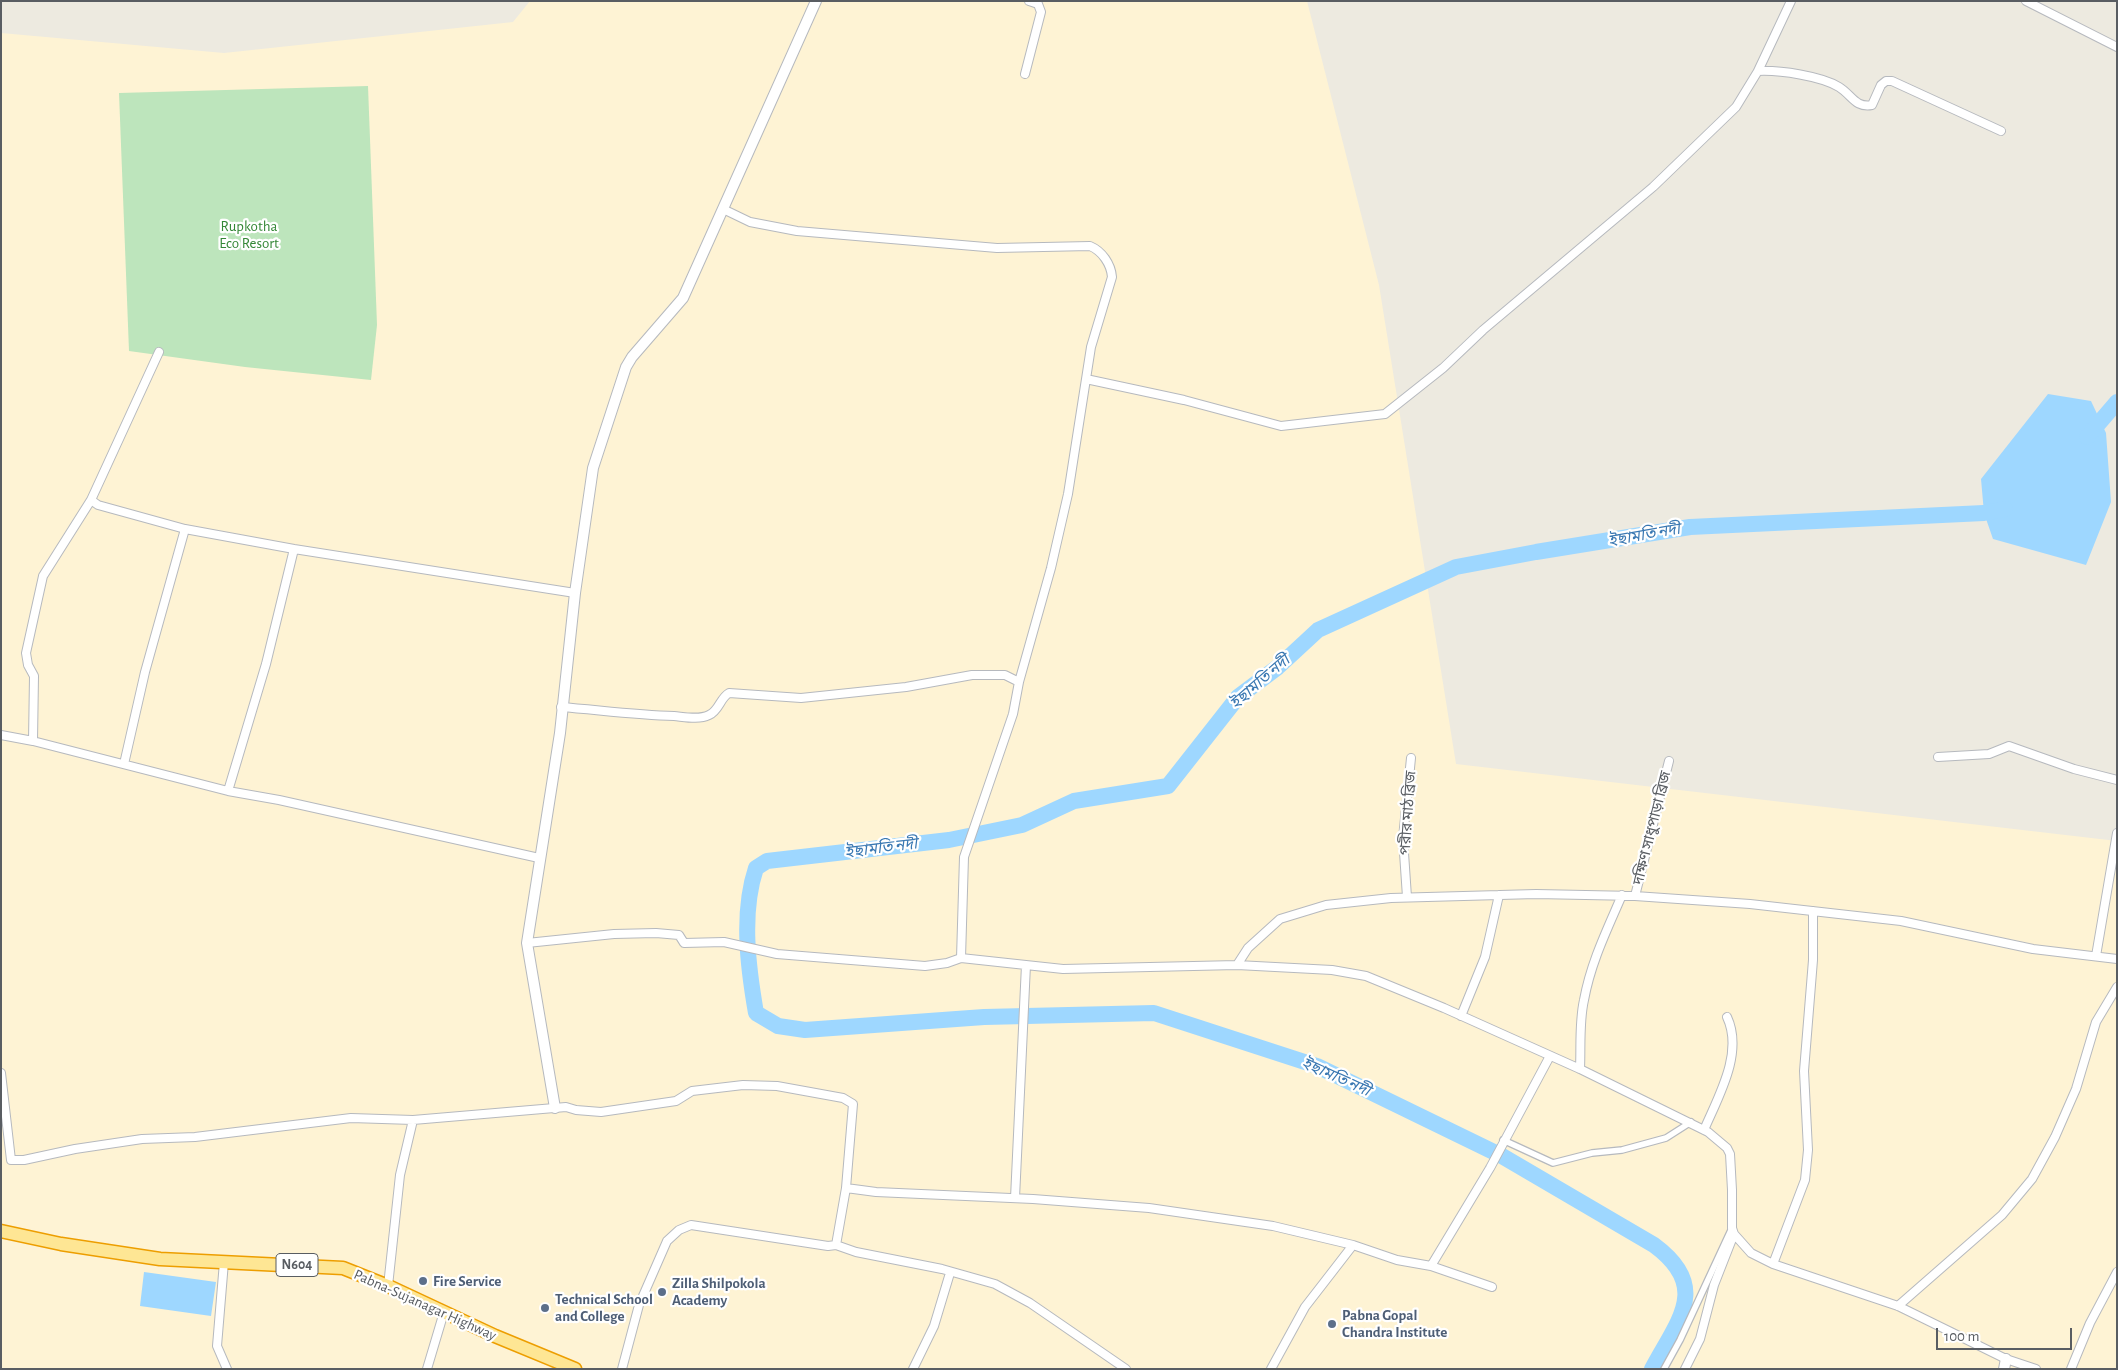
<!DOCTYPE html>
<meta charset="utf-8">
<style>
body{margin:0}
#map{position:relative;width:2118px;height:1370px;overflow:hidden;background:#edeae0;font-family:"Alegreya Sans",sans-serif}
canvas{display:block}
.frame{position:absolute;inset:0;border:2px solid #595d62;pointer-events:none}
.scale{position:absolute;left:1936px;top:1328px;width:136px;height:22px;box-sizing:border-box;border:2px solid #595d62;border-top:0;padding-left:6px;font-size:15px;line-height:18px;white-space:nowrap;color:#595d62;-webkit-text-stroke:4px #fff;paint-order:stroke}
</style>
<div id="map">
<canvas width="2118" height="1370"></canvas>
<div class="frame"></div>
<div class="scale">100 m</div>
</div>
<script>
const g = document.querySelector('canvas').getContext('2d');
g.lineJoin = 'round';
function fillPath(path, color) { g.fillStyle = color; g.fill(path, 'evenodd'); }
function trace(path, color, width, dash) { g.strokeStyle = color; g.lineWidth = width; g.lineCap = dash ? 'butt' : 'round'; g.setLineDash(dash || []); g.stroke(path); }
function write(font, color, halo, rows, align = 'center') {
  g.font = font + ' "Alegreya Sans","Noto Sans Bengali",sans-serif'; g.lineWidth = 4.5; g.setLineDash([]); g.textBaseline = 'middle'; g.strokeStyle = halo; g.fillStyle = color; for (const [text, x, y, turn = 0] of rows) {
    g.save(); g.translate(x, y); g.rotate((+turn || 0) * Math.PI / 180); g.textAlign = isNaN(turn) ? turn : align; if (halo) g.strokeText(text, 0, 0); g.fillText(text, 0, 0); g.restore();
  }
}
fillPath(new Path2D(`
 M530,1H1307L1379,285L1456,764L2117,841V1369H1V33L224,53L513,22Z`), '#fef3d4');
fillPath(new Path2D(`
 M368,86L377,325L371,380L245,367L129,351L119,93Z`), '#bde5bc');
fillPath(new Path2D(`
 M2048,394L2091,401L2106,433L2111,502L2086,565L1993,539L1984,513L1981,479Z
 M144,1272L216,1282L211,1316L140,1306Z`), '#9ed7ff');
trace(new Path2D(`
 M2087,437L2117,402
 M1652,1369C1678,1320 1711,1287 1654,1245L1502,1156L1317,1066L1154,1013L984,1017L805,1030L778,1026L756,1013C748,967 741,913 756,868L767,861L949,840L1022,825L1074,801L1168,786L1238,697L1278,667L1318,630L1456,567L1536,552L1690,527L1984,513L2005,509`), '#9ed7ff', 16);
const pedestrian = new Path2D(`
 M1503,1140L1553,1163L1592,1153L1622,1150L1666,1138L1691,1122
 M1664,1369L1680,1340L1732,1228`);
const minor = new Path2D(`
 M1791,1L1758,71C1780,70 1821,76 1839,87C1852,95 1855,108 1872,105L1881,85L1886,81H1892L2001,131
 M2026,1L2117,47
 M1025,74L1041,12L1038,4L1029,1
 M723,209L750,222L797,231L997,248L1090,246C1102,251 1111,264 1112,277L1091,347L1068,494L1051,568L1019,682
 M159,352L91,500L98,505L185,529L294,549L575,593
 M1086,379L1184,400L1281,426L1385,414L1443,368L1483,330L1653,187L1736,107L1758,71
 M561,707C599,710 636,715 674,716C685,717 699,720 709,715C719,711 720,698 729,693L801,698L906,687L972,675H1005L1019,682L1013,714L964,857L961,958
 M1,735L33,741L228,791L279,800L539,858
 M33,741L34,676L28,665L26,653L43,576L91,500
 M1938,757L1989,754L2009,746L2074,769L2117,780
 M124,764L145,672L185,529
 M228,791L266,664L294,549
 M1635,896L1669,761
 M1407,897L1403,838L1411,758
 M527,943L614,934L656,933L679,935L684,943L724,942L777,954L925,966L947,963L961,958L1063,969L1237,965L1332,970L1366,976L1444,1008L1580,1069L1708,1132L1727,1148L1730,1154L1732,1190V1228L1734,1234L1751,1253L1773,1264L1898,1306L2006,1359L2036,1369
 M2096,956L2117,833
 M1237,965L1248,948L1280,919L1326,905L1391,898L1536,894L1635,896L1750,904L1901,921L2033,949L2117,959
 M1461,1016L1485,957L1499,895
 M1580,1069C1581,1046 1579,1022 1584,1000C1591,962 1607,930 1622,895
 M1,1073L11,1160H24L75,1149L142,1139L195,1137L351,1118L413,1120L566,1107L576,1110L601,1112L676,1101L692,1091L743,1085L777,1086L843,1098L853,1104L846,1188L836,1245
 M1704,1130C1718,1097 1744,1053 1727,1017
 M846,1188L876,1192L1033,1199L1149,1208L1273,1226L1353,1245L1397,1260L1431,1266L1492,1287
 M1015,1198L1026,965
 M224,1262L217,1346L227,1369
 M1773,1264L1805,1180L1808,1150L1804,1071L1813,960V911
 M1431,1266L1490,1168L1550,1056
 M388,1286L400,1175L413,1120
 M1898,1306L2002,1215L2032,1179L2055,1137L2076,1089L2096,1022L2117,987
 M427,1369L444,1312
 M622,1369L639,1305L667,1241L679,1230L691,1225L828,1246L836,1245L856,1252L942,1269L995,1284L1030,1303L1126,1369
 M913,1369L934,1326L950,1273
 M1271,1369L1305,1307L1353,1245
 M1685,1369L1700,1339L1714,1285L1734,1234
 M2071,1369L2090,1323L2117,1272`);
const tertiary = new Path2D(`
 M555,1108L527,943L560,733L575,593L593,468L626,367L632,357L683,298L816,1
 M2004,1369L2006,1359`);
const trunk = new Path2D(`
 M1,1231L61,1244L160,1259L343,1268L388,1286L495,1336L575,1369`);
trace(pedestrian, '#b6b9be', 8);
trace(minor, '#b6b9be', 10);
trace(tertiary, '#b6b9be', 12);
trace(trunk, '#ed9e00', 15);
trace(pedestrian, '#fff', 5.5);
trace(minor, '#fff', 8);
trace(tertiary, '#fff', 10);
trace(trunk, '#fee694', 12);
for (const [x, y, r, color] of [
 [423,1281,5,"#5c6f8a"],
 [662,1292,5,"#5c6f8a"],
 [545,1308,5,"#5c6f8a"],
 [1332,1324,5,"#5c6f8a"]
]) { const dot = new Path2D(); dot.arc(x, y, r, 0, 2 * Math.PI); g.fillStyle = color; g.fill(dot); trace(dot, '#fff', 2); }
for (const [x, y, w] of [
 [297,1265,42]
]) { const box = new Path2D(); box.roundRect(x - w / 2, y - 11.5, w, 23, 4); g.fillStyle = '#fff'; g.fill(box); trace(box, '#595d62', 1); }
write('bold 14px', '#595d62', null, [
 ["N604",297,1265]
]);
write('15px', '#348736', '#fff', [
 ["Rupkotha",249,226],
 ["Eco Resort",249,243]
]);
write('15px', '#595d62', '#fff', [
 ["পরীর মাঠ ব্রিজ",1408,813,-86],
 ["দক্ষিণ সাধুপাড়া ব্রিজ",1652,828,-76],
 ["Pabna-Sujanagar Highway",425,1305,24]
]);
write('bold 15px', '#4e5e75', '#fff', [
 ["Fire Service",433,1281],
 ["Zilla Shilpokola",672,1283],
 ["Academy",672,1300],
 ["Technical School",555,1299],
 ["and College",555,1316],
 ["Pabna Gopal",1342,1315],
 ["Chandra Institute",1342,1332]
], 'left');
write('italic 16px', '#3a78b2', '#fff', [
 ["ইছামতি নদী",1644,535,-10],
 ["ইছামতি নদী",1260,682,-41],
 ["ইছামতি নদী",881,848,-7],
 ["ইছামতি নদী",1336,1077,24]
]);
</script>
